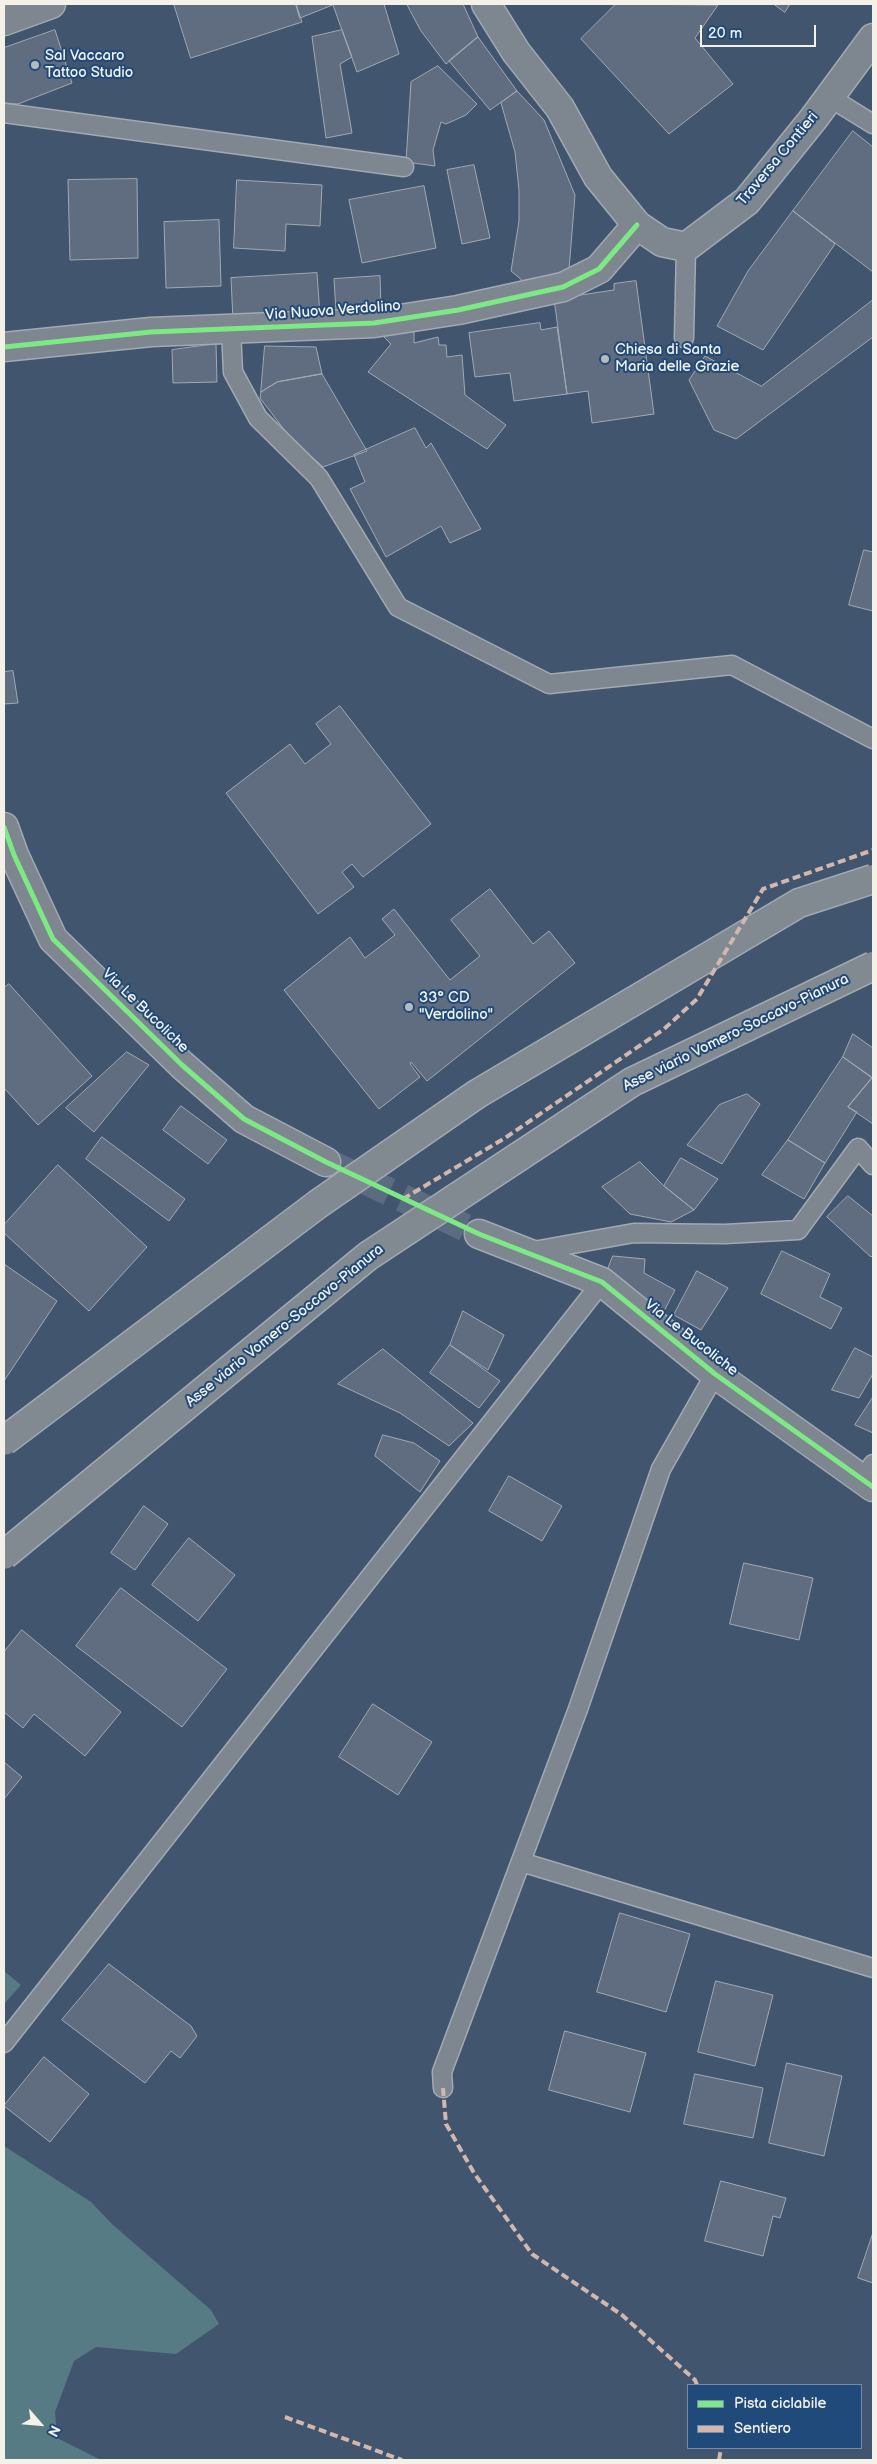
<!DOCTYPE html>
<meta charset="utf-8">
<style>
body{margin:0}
#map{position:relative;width:877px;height:2464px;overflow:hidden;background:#41556e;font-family:"Balsamiq Sans",sans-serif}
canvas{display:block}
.frame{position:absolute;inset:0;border:5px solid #f4f1e8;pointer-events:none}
.legend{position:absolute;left:687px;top:2384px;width:175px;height:65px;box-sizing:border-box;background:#1f4a7a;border:1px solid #748da6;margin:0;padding:6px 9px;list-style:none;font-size:15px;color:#f4f1e8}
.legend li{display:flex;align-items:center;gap:10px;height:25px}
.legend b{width:25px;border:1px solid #748da6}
.north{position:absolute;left:15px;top:2399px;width:50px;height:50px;-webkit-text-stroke:4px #1f4a7a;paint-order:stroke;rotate:117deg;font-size:14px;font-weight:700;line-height:20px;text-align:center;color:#f4f1e8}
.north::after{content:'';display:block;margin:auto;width:18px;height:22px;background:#f4f1e8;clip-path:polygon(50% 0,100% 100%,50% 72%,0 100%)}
.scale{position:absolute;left:700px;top:25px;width:116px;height:22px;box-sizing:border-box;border:2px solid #f4f1e8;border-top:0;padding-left:6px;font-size:15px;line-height:18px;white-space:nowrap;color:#f4f1e8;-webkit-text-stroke:4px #1f4a7a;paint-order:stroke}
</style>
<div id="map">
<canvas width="877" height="2464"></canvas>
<div class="frame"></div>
<ul class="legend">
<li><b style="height:6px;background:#7ce984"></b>Pista ciclabile</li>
<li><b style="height:6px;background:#d1b7ad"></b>Sentiero</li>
</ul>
<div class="north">N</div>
<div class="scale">20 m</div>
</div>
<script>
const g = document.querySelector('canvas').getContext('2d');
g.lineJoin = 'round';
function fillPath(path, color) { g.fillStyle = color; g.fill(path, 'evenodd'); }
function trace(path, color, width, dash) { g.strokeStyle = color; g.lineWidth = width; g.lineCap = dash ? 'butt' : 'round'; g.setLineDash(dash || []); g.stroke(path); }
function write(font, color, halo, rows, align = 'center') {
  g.font = font + ' "Balsamiq Sans",sans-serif'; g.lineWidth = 4; g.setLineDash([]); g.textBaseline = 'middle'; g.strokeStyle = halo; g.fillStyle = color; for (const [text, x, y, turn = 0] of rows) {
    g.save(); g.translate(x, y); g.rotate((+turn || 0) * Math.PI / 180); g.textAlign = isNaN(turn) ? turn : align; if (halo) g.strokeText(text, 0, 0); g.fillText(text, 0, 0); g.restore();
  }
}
fillPath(new Path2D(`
 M4,1971L21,1985L4,2004Z
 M4,2146L91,2202L112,2224L211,2310L219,2324L176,2354L96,2347L74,2361L55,2412L57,2438L101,2460H4Z`), '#577b84');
const building = new Path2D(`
 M174,4H296L302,22L191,58Z
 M296,4H335L300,18Z
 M384,4L399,54L357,72L333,5Z
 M407,4H463L478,37L446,64L421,31Z
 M616,4L718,5L695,38L733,84L669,134L581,39Z
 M774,4H790L785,12Z
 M55,30L72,83L18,104L4,103V48Z
 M342,30L352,57L340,64L352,133L326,138L312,37Z
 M478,37L517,91L490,110L449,61Z
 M438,66L477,104L466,115L446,124L441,122L433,150L435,166L406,162L411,82Z
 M517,91L544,120L575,195L569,270L529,286L511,271L519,221V190L515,152L501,103Z
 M853,131L873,147V272L793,211Z
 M474,165L490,238L462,244L447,170Z
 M137,179L138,258L70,260L68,180Z
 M237,180L322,185L320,226L286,224L285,251L234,248Z
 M424,186L436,248L362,263L349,200Z
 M793,211L835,244L763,350L717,326L748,271Z
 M219,220L221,286L166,288L164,222Z
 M317,273L320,315L233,320L231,278Z
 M380,276L381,309L336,312L334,279Z
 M636,281L654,414L592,423L588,391L567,394L554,299L614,290V284Z
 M873,300V337L736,439L714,430L689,380L705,356L761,386Z
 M540,323L541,330L557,327L567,394L514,401L510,373L475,377L469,333Z
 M414,332V343L438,337L439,345H446L447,357L462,355L465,395L506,425L487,449L368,372L391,344L383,336Z
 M216,344L217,382L173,383L172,350Z
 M265,346L316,347L322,374L277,382L261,392Z
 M322,374L367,451L323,467L289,436L260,398L261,392L277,382Z
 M415,428L426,448L431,443L481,529L450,543L441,526L386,557L350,489L365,482L354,455Z
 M864,550L873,552V611L849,605Z
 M13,671L18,703L4,704V672Z
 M340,706L431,824L363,877L352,864L342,872L354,887L318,914L226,793L290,744L305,764L331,744L316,724Z
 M490,889L533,944L549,931L575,963L427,1081L411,1062L410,1064L420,1077L379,1109L284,990L350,937L365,958L395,935L382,919L394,909L450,980L480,956L451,920Z
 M9,984L92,1076L38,1125L4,1088V988Z
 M853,1034L873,1048V1078L843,1057Z
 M127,1052L149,1065L94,1132L66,1108Z
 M843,1057L872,1078L848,1107L857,1112L825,1163L788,1140Z
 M872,1078L873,1079V1124L848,1107Z
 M747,1094L760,1104L722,1164L687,1145L719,1105Z
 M181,1106L227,1140L208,1164L163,1130Z
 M102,1137L185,1199L169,1221L86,1159Z
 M788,1140L825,1163L804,1199L762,1175Z
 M681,1158L718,1179L694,1210L664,1186Z
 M640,1162L664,1186L694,1210L671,1222L630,1214L602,1187Z
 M58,1165L147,1247L89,1311L4,1233V1225Z
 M848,1196L873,1216V1255L871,1257L827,1217Z
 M782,1251L830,1274L820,1297L842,1308L831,1329L761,1294Z
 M613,1256L645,1259L644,1273L675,1290L663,1313L608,1269Z
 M4,1264L57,1301L4,1381Z
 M697,1271L728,1288L701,1330L674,1315Z
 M463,1311L504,1335L488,1370L450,1345Z
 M450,1345L500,1381L479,1408L430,1373Z
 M855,1348L873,1357V1374L859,1398L832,1390Z
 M383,1349L473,1423L449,1446L400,1413L338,1384Z
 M873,1397V1433L855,1425Z
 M383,1435L414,1443L440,1461L420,1492L375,1456Z
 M509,1476L562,1506L542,1541L489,1511Z
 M144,1506L168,1524L135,1570L111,1553Z
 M189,1538L235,1575L198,1621L152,1585Z
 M744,1563L813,1578L799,1640L730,1624Z
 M121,1588L227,1669L182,1727L76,1646Z
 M22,1630L121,1712L85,1756L34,1714L23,1728L4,1712V1652Z
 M373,1704L432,1742L398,1795L339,1757Z
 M4,1762L22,1777L4,1799Z
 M620,1913L690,1934L666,2012L597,1992Z
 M109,1964L191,2026L197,2036L180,2058L171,2051L145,2083L62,2020Z
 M716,1981L773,1995L755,2066L698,2052Z
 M565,2031L646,2053L630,2112L549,2090Z
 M44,2057L89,2094L50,2142L4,2106Z
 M787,2063L842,2076L824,2156L769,2143Z
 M695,2074L763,2088L753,2138L684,2124Z
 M721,2181L786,2198L780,2218L773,2216L763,2256L705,2241Z
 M873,2233V2283L858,2278Z`);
fillPath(building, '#606c80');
trace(building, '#a1aab3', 1);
trace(new Path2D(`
 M326,1162L479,1234`), '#5c6c80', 28, [28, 14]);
const service = new Path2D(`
 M829,97L873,124
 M4,113L404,167
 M231,329L233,372L258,418L319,478L398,607L549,684L732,665L873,739
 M684,338L686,247
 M528,1252L634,1233L725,1234L798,1230L858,1148L873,1165
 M863,1480L873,1464
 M521,1862L873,1968
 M4,2043L602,1282
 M443,2088L442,2072L578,1709L661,1469L715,1374`);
const minor = new Path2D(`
 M486,4L516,52L560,108L598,177L637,225L662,242L686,247L747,201L814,118L873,38
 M4,21L51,4
 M4,347L151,332L374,323L458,310L563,287L599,269L637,225
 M4,827L14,855L53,939L182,1065L244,1119L326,1162
 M479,1234L602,1282L715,1374L873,1487`);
trace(service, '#a1aab3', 21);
trace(minor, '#a1aab3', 31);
trace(service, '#7e868f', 18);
trace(minor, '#7e868f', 28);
const trunkBridge = new Path2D(`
 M4,1441L318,1204L477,1094L799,903L873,879
 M4,1555L368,1256L632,1082L873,966`);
trace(trunkBridge, '#a1aab3', 31, []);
trace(trunkBridge, '#818a90', 28);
trace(new Path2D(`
 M403,1199L505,1138L664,1029L697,999L763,889L873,850
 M443,2088L446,2124L474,2173L532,2254L622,2315L695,2380L697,2385
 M285,2417L402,2460
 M719,2460L721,2448`), '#d1b7ad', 4, [8, 4]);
trace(new Path2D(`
 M4,347L151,332L374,323L458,310L563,287L599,269L637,225
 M4,827L14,855L53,939L182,1065L244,1119L326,1162L479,1234L602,1282L715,1374L873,1487`), '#7ce984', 5);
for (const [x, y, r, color] of [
 [35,65,5,"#b5babd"],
 [605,359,5,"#b5babd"],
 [409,1007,5,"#b5babd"]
]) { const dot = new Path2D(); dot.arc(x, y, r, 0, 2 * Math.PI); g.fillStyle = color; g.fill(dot); trace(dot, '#1f4a7a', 2); }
write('15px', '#f4f1e8', '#1f4a7a', [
 ["Sal Vaccaro",45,56],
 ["Tattoo Studio",45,73],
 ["Chiesa di Santa",615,350],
 ["Maria delle Grazie",615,367],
 ["33° CD",419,998],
 ["\"Verdolino\"",419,1015]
], 'left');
write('15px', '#f4f1e8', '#1f4a7a', [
 ["Traversa Contieri",778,159,-50],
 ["Via Nuova Verdolino",333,311,-4],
 ["Via Le Bucoliche",145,1011,44],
 ["Asse viario Vomero-Soccavo-Pianura",736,1033,-26],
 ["Asse viario Vomero-Soccavo-Pianura",285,1326,-39],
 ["Via Le Bucoliche",691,1338,38]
]);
</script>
